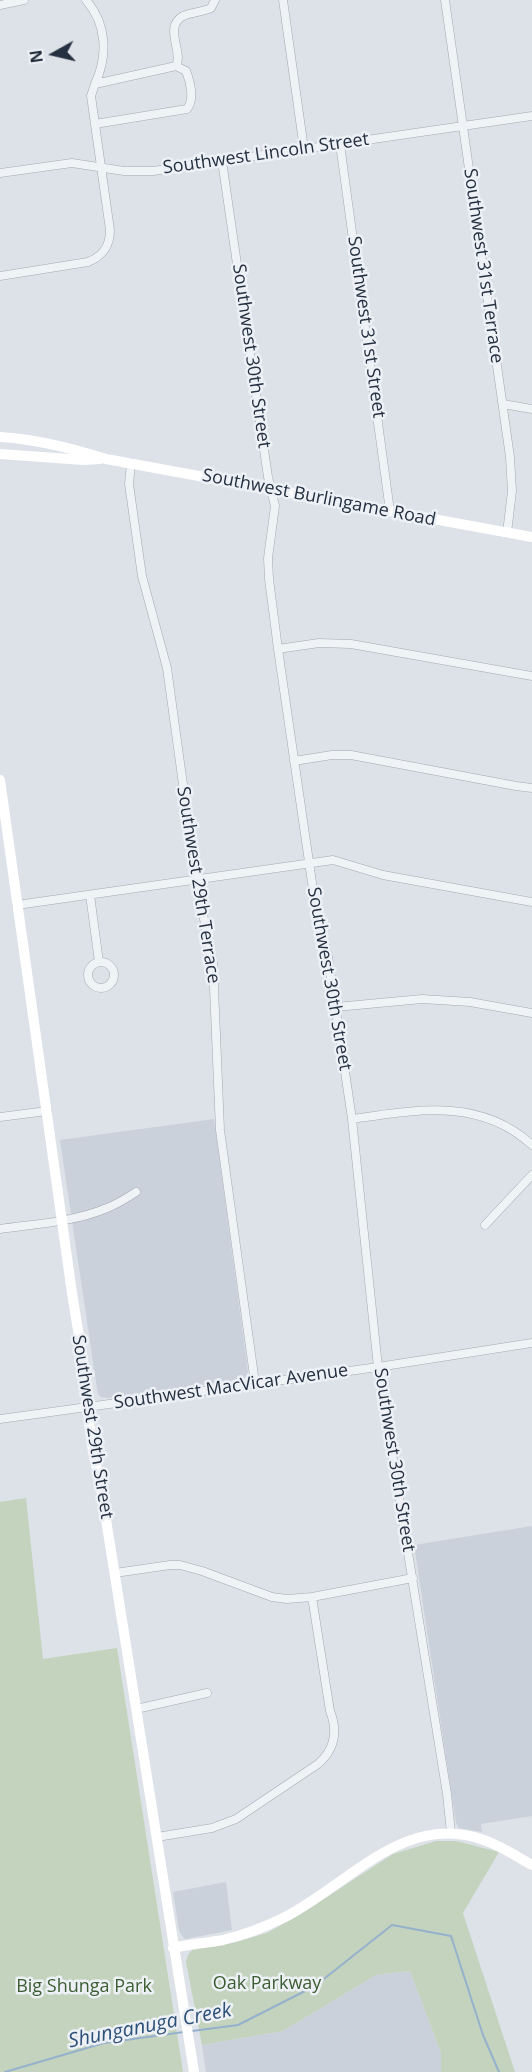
<!DOCTYPE html>
<style>
body{margin:0}
#map{position:relative;width:532px;height:2072px;overflow:hidden;background:#dde2e8;font-family:"Open Sans",sans-serif}
canvas{display:block}
.north{position:absolute;left:24px;top:24px;width:60px;height:60px;-webkit-text-stroke:4px #edf1f6;paint-order:stroke;rotate:262deg;font-size:16px;font-weight:700;line-height:24px;text-align:center;color:#253040}
.north::after{content:'';display:block;margin:auto;width:21px;height:27px;background:#253040;clip-path:polygon(50% 0,100% 100%,50% 72%,0 100%)}
</style>
<div id="map">
<canvas width="532" height="2072"></canvas>
<div class="north">N</div>
</div>
<script>
const g = document.querySelector('canvas').getContext('2d');
g.lineJoin = 'round';
function fillPath(path, color) { g.fillStyle = color; g.fill(path, 'evenodd'); }
function trace(path, color, width, dash) { g.strokeStyle = color; g.lineWidth = width; g.lineCap = dash ? 'butt' : 'round'; g.setLineDash(dash || []); g.stroke(path); }
function write(font, color, halo, rows, align = 'center') {
  g.font = font + ' "Open Sans",sans-serif'; g.lineWidth = 5; g.setLineDash([]); g.textBaseline = 'middle'; g.strokeStyle = halo; g.fillStyle = color; for (const [text, x, y, turn = 0] of rows) {
    g.save(); g.translate(x, y); g.rotate((+turn || 0) * Math.PI / 180); g.textAlign = isNaN(turn) ? turn : align; if (halo) g.strokeText(text, 0, 0); g.fillText(text, 0, 0); g.restore();
  }
}
fillPath(new Path2D(`
 M214,1119L248,1372L246,1377L238,1380L107,1398L101,1397L98,1394L97,1389L60,1140Z
 M532,1526V1816L481,1824L482,1832L459,1828L456,1823L414,1545Z
 M226,1882L232,1930L185,1939L182,1936L179,1930L173,1892Z
 M410,1971L441,2053V2072H206L202,2045L283,2031L376,1975Z`), '#cbd1db');
fillPath(new Path2D(`
 M26,1498L43,1659L117,1648L183,2072H0V1502Z
 M436,1841H456L499,1852L463,1913L515,2072H441V2053L410,1971L376,1975L283,2031L202,2045L186,1962L188,1955L192,1950L236,1942L267,1933L299,1915L393,1854Z`), '#c4d3be');
trace(new Path2D(`
 M192,2031L238,2025L315,1986L392,1925L451,1936L483,2035L499,2072
 M5,2072L104,2043L184,2032`), '#95b1cc', 2);
const street = new Path2D(`
 M86,0C107,24 108,56 95,84
 M283,0L304,149
 M445,0L510,457L512,491L507,533
 M0,5L24,0
 M95,124L187,109C195,99 190,81 186,71L176,66
 M340,144L390,511
 M222,161L268,477L275,506L268,558L269,579L278,649L315,903L328,957L352,1119L378,1367L447,1794L451,1833
 M0,173L72,163L124,171H153L532,116
 M0,276L88,262C103,256 110,246 110,230L91,96L95,84L176,66C184,53 163,27 183,16C192,12 203,12 211,8L215,0
 M503,404L532,409
 M131,463L129,484L142,576L167,668L196,879L213,964L220,1130L255,1383
 M278,649L319,643L351,644L532,676
 M294,761L332,755H351L516,786L532,788
 M90,895L99,962
 M17,905L333,860L383,875L532,902
 M88 975a13 13 0 1 1 26 0a13 13 0 1 1-26 0Z
 M336,1007L422,999L470,1002L532,1013
 M0,1117L47,1111
 M352,1119C415,1110 480,1097 532,1145
 M485,1225L532,1175
 M0,1229C35,1224 74,1222 107,1208C117,1204 127,1198 136,1192
 M0,1419L378,1367L532,1343
 M115,1573L170,1565H180L202,1571L272,1597L287,1599L312,1597L413,1578
 M136,1709L207,1693
 M157,1837L212,1828L236,1819L318,1764C335,1749 338,1731 330,1711L312,1597`);
trace(street, '#a2a9b2', 9);
trace(street, '#f0f3f6', 8);
trace(new Path2D(`
 M0,437C36,439 71,448 106,459L532,537
 M0,454L83,460L100,459
 M0,780L72,1293L88,1392L89,1422L93,1452L100,1482L194,2072
 M173,1948C190,1944 207,1943 223,1940C244,1935 265,1927 283,1918C348,1886 403,1811 484,1840C501,1846 516,1856 532,1865`), '#fff', 10);
write('18px', '#253040', '#edf1f6', [
 ["Southwest Lincoln Street",266,154,-8],
 ["Southwest 31st Terrace",483,266,82],
 ["Southwest 31st Street",366,327,82],
 ["Southwest 30th Street",251,356,82],
 ["Southwest Burlingame Road",319,498,11],
 ["Southwest 29th Terrace",198,885,81],
 ["Southwest 30th Street",329,979,80],
 ["Southwest MacVicar Avenue",231,1387,-8],
 ["Southwest 29th Street",92,1427,81],
 ["Southwest 30th Street",394,1460,81]
]);
write('18px', '#3b5d31', '#edf1f6', [
 ["Oak Parkway",267,1984],
 ["Big Shunga Park",84,1987]
]);
write('italic 20px', '#2c5078', '#edf1f6', [
 ["Shunganuga Creek",150,2026,-11]
]);
</script>
